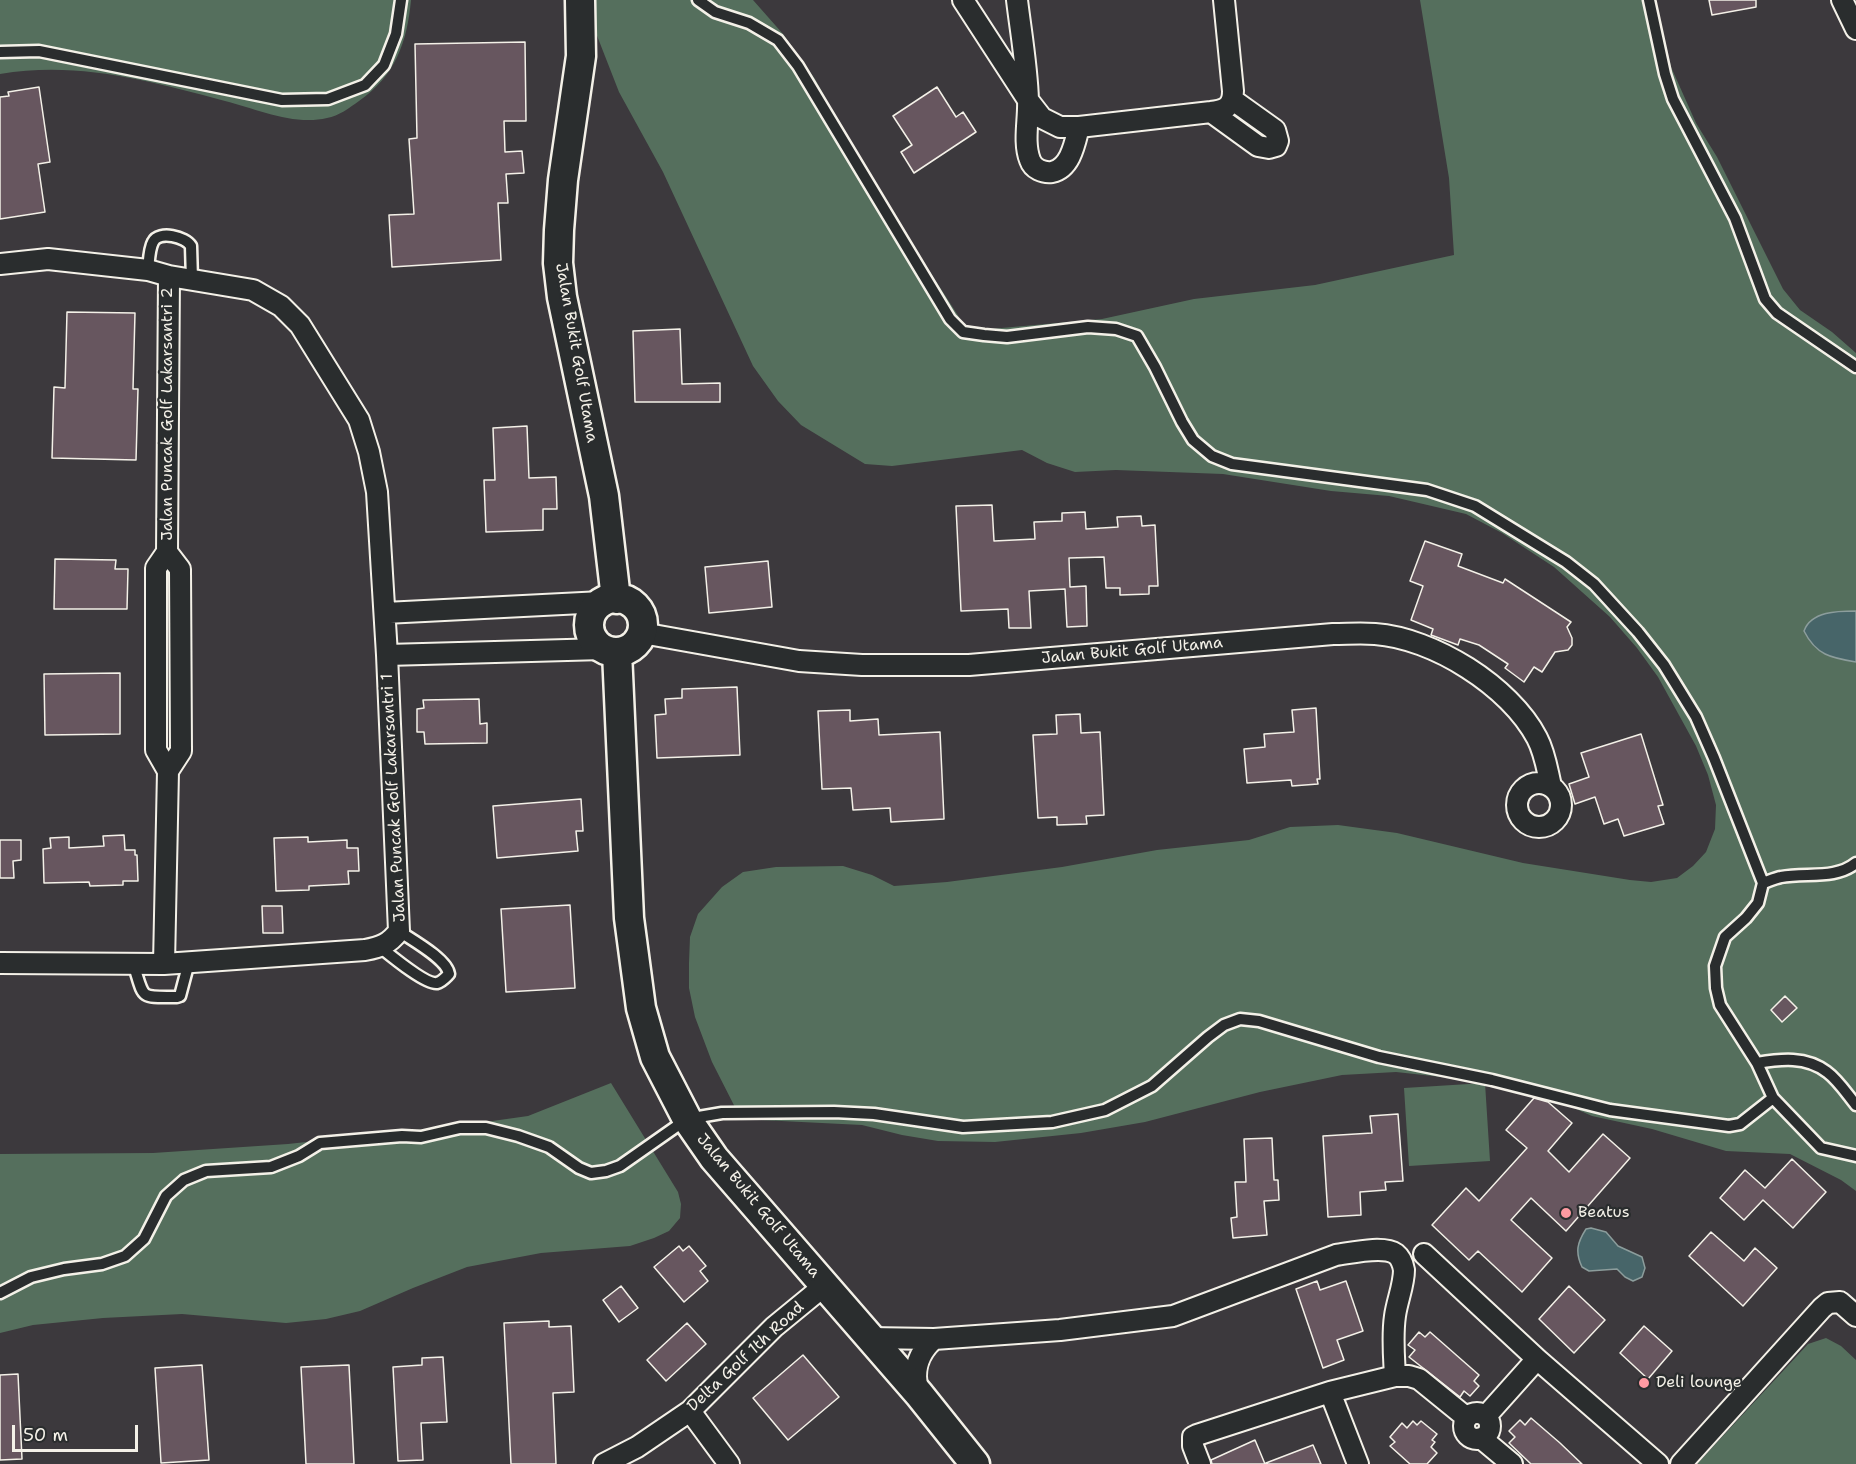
<!DOCTYPE html>
<style>
body{margin:0}
#map{position:relative;width:1856px;height:1464px;overflow:hidden;background:#3c393d;font-family:"Shantell Sans",sans-serif}
canvas{display:block}
.scale{position:absolute;left:12px;top:1425px;width:126px;height:27px;box-sizing:border-box;border:3px solid #f4f1e8;border-top:0;padding-left:8px;font-size:18px;line-height:21px;white-space:nowrap;color:#f4f1e8;-webkit-text-stroke:4px #2a2d2e;paint-order:stroke}
</style>
<div id="map">
<canvas width="1856" height="1464"></canvas>
<div class="scale">50 m</div>
</div>
<script>
const g = document.querySelector('canvas').getContext('2d');
g.lineJoin = 'round';
function fillPath(path, color) { g.fillStyle = color; g.fill(path, 'evenodd'); }
function trace(path, color, width, dash) { g.strokeStyle = color; g.lineWidth = width; g.lineCap = dash ? 'butt' : 'round'; g.setLineDash(dash || []); g.stroke(path); }
function write(font, color, halo, rows, align = 'center') {
  g.font = font + ' "Shantell Sans",sans-serif'; g.lineWidth = 4.5; g.setLineDash([]); g.textBaseline = 'middle'; g.strokeStyle = halo; g.fillStyle = color; for (const [text, x, y, turn = 0] of rows) {
    g.save(); g.translate(x, y); g.rotate((+turn || 0) * Math.PI / 180); g.textAlign = isNaN(turn) ? turn : align; if (halo) g.strokeText(text, 0, 0); g.fillText(text, 0, 0); g.restore();
  }
}
fillPath(new Path2D(`
 M0,0H411C407,43 395,76 359,101C349,108 339,116 327,118C294,126 257,109 225,101C149,81 79,61 0,74Z
 M593,0H753L783,34L815,79L872,182L968,331L1102,319L1194,299L1315,285L1454,255L1449,178L1420,0H1655L1671,67L1696,123L1717,157L1783,289L1800,310L1832,332L1856,353V1191L1841,1180L1790,1154L1726,1151L1652,1129L1592,1116L1538,1092L1488,1082L1396,1072L1342,1075L1260,1092L1145,1122L1081,1133L995,1142L938,1141L902,1135L862,1125L741,1119L712,1062L695,1017L689,988V963L690,937L698,914L722,887L743,872L776,867L843,866L872,875L894,886L947,882L1062,867L1157,850L1249,840L1290,827L1338,825L1397,833L1523,863L1630,880L1651,882L1677,878L1693,866L1706,852L1715,829L1716,805L1708,775L1696,746L1658,677L1637,648L1610,617L1554,567L1502,533L1466,514L1389,496L1331,491L1223,474L1116,470L1075,472L1047,463L1022,450L892,466L865,464L801,425L778,401L753,366L663,172L619,92L594,28Z
 M611,1083L678,1192L681,1204L680,1218L669,1231L654,1238L630,1246L541,1253L467,1267L413,1288L360,1311L326,1319L286,1323L182,1314L103,1318L33,1325L0,1333V1154L153,1153L288,1144L471,1124L528,1116Z
 M1485,1083L1490,1161L1409,1166L1404,1088Z
 M1826,1338L1841,1346L1856,1360V1464H1697L1808,1344Z`), '#556f5d');
const water = new Path2D(`
 M1856,611V662C1831,658 1816,655 1804,631C1811,611 1838,611 1856,611Z
 M1591,1228L1606,1232L1618,1246L1642,1257L1645,1268L1642,1277L1633,1281L1625,1277L1617,1269L1589,1271L1582,1267C1575,1252 1577,1243 1586,1229Z`);
fillPath(water, '#476569');
trace(water, '#8c9d9c', 1.5);
const building = new Path2D(`
 M1709,0H1756V7L1712,15Z
 M525,42L526,121H504L505,152L522,151L524,173L506,174L508,203H498L501,260L392,267L389,215L414,214L409,139L417,138L415,44Z
 M39,87L50,162L38,164L45,212L0,219V97L9,96L8,92Z
 M937,87L956,117L963,112L976,132L914,173L901,152L912,145L893,116Z
 M67,312L135,313L133,389H138L136,460L52,458L54,387L65,388Z
 M680,329L682,384L720,383V402H635L633,331Z
 M527,426L529,478L556,477L557,509H543V530L486,532L484,480H495L493,428Z
 M992,505L994,541L1035,539L1034,522L1062,521V513L1085,512L1086,529L1118,527L1117,517L1141,516L1142,526L1155,525L1158,586H1149V594L1120,595V588H1106L1104,557L1069,558L1070,587L1086,586L1087,626L1067,627L1065,589L1029,591L1031,628H1009L1008,609L961,611L956,506Z
 M1425,541L1462,554L1458,566L1503,583L1505,579L1571,622L1567,627L1572,638V645L1568,650L1555,652L1542,672L1534,667L1524,682L1505,668L1508,664L1479,645L1460,639L1458,645L1431,635L1433,629L1411,620L1423,586L1410,581Z
 M55,559L116,560L115,569H128L127,609H54Z
 M768,561L772,607L709,613L705,567Z
 M120,673V734L45,735L44,674Z
 M737,687L740,755L657,758L655,715L666,714L665,699L682,698V689Z
 M479,699L480,724L487,723V743L425,744L424,732H417V709L424,708L423,700Z
 M1316,708L1320,779H1317L1318,784L1292,786L1291,780L1247,783L1244,749L1265,747L1264,734L1294,732L1292,710Z
 M850,710V721L878,719L879,735L940,732L944,819L891,822L890,808L853,810L851,788L822,789L818,711Z
 M1080,714L1081,733L1100,732L1104,815L1086,816L1087,824L1057,825V817L1038,818L1033,735L1057,734L1056,715Z
 M1641,734L1663,805L1658,806L1664,824L1624,836L1618,819L1604,824L1595,797L1575,804L1569,784L1589,777L1581,753Z
 M581,799L583,831H576L578,851L497,858L493,806Z
 M124,835L125,850H135V855H137L138,881H123V885L90,886L89,882L44,883L43,849L51,848L50,838L69,837V848L104,846L103,836Z
 M308,837V842L347,840V848H358L359,871H348L349,884L309,886V890L276,891L274,838Z
 M0,840H21V860L13,861L14,878H0Z
 M570,905L575,988L506,992L501,909Z
 M262,906H282L283,933H263Z
 M1785,996L1797,1008L1782,1022L1771,1010Z
 M1534,1098L1548,1102L1572,1123L1548,1151L1569,1172L1603,1134L1630,1158L1566,1231L1531,1198L1511,1220L1552,1258L1522,1292L1478,1251L1469,1260L1432,1225L1466,1188L1479,1201L1527,1148L1506,1130Z
 M1398,1114L1403,1181L1385,1182L1386,1190L1360,1192L1361,1215L1328,1217L1323,1136L1372,1133L1370,1116Z
 M1272,1138L1274,1180H1278L1279,1200L1264,1201L1267,1235L1233,1238L1231,1218L1237,1217L1235,1182H1246L1244,1139Z
 M1792,1159L1826,1192L1793,1228L1763,1200L1744,1220L1720,1198L1745,1170L1765,1188Z
 M1711,1232L1744,1261L1755,1248L1777,1268L1743,1306L1689,1256Z
 M679,1246L683,1251L689,1246L706,1266L700,1271L708,1281L684,1302L654,1267Z
 M1317,1281L1320,1290L1346,1281L1363,1331L1337,1340L1344,1360L1323,1368L1296,1289Z
 M621,1286L638,1308L619,1322L603,1300Z
 M1569,1286L1605,1320L1574,1353L1539,1319Z
 M549,1321V1327L571,1326L574,1392L553,1393L556,1464H511L504,1323Z
 M687,1323L706,1344L666,1381L647,1360Z
 M1644,1326L1672,1351L1648,1379L1620,1353Z
 M1419,1332L1425,1337L1430,1332L1479,1375L1474,1381L1479,1386L1470,1396L1464,1391L1460,1397L1409,1357L1415,1350L1408,1345Z
 M803,1355L839,1397L788,1440L753,1398Z
 M443,1357L447,1422L421,1423L423,1460L398,1461L393,1367L422,1365V1358Z
 M202,1365L209,1460L161,1463L155,1368Z
 M349,1365L354,1464H306L301,1367Z
 M18,1374L22,1459L0,1460V1375Z
 M1531,1418L1560,1443L1582,1464H1531L1509,1443L1515,1437L1509,1431L1520,1420L1525,1425Z
 M1413,1421L1417,1425L1421,1421L1437,1434L1432,1440L1435,1442L1431,1447L1437,1453L1427,1464H1410L1390,1446L1395,1442L1390,1437L1402,1423L1407,1428Z
 M1255,1440L1265,1464H1212L1211,1460Z
 M1313,1445L1321,1464H1266V1463Z`);
fillPath(building, '#67565f');
trace(building, '#f4f1e8', 1.5);
const lane = new Path2D(`
 M698,0L715,12L749,23L778,40L798,66L950,319L963,332L984,335L1007,337L1088,327L1116,329L1137,336L1155,367L1182,422L1193,440L1212,456L1232,464L1427,490L1475,506L1566,562L1594,584L1638,632L1664,665L1696,717L1714,758L1763,883L1758,903L1746,918L1725,937L1715,966L1716,988L1720,1005L1757,1063L1773,1098L1821,1148L1856,1156
 M1649,0L1665,74L1673,99L1735,218L1765,299L1777,313L1856,367
 M0,52L39,51L282,100L328,99L365,85L384,65L396,34L401,0
 M148,270C149,262 149,249 153,242C159,230 186,237 191,246L192,280
 M1763,883C1769,881 1775,878 1781,877C1806,872 1835,880 1856,863
 M380,947C390,955 426,985 437,983C442,982 446,977 449,974C447,959 412,940 399,931
 M133,963C145,1000 138,997 177,997L180,996L189,962
 M1757,1063C1781,1059 1806,1056 1827,1072C1838,1080 1847,1094 1856,1105
 M0,1293L31,1277L64,1269L102,1264L125,1256L144,1239L166,1196L184,1180L206,1171L271,1167L299,1156L320,1143L402,1136L421,1137L460,1128H486L518,1136L549,1147L579,1168L591,1173L606,1171L620,1166L687,1119L722,1113L834,1112L874,1114L963,1127L1052,1122L1105,1110L1152,1086L1208,1037L1224,1025L1240,1019L1259,1021L1379,1057L1492,1080L1610,1110L1729,1126L1740,1124L1773,1098`);
const street = new Path2D(`
 M963,0L1028,100L1042,118L1060,127H1079L1211,112C1225,110 1233,107 1233,91L1224,0
 M1017,0C1021,33 1027,67 1028,100C1029,119 1023,142 1030,160C1033,169 1043,173 1052,172C1071,168 1075,142 1079,127
 M1842,0L1856,29
 M1211,112L1258,146L1269,148L1276,146L1278,141L1275,130L1233,100
 M0,264L48,259L148,270L169,276L253,290L281,306L300,325L359,420L369,452L377,492L387,655L399,931C389,944 381,947 365,950L164,964L0,963
 M167,552L180,569L181,751L168,771
 M385,613L602,602
 M642,633L799,661L862,665H969L1333,634C1347,634 1361,633 1375,634C1433,638 1510,686 1537,738C1545,753 1547,769 1551,786
 M387,655L603,649
 M1517 805a22 22 0 1 1 44 0a22 22 0 1 1-44 0Z
 M164,964L168,771L156,750V568L167,552L169,276
 M1424,1254L1537,1359L1658,1464
 M869,1338L934,1339L1060,1330L1173,1316L1336,1255C1351,1253 1383,1245 1396,1254C1401,1258 1403,1264 1404,1270C1404,1285 1397,1301 1395,1316C1392,1336 1394,1356 1395,1376
 M1330,1392L1358,1464
 M919,1394C912,1372 917,1354 934,1339
 M690,1411L729,1464
 M1464 1426a13 13 0 1 1 26 0a13 13 0 1 1-26 0Z
 M1486,1416L1537,1359
 M1481,1438L1512,1464
 M604,1464L637,1447L690,1411L774,1327L824,1286
 M1200,1464L1193,1446V1437L1197,1435L1330,1392L1395,1376H1409L1419,1379L1467,1418
 M1681,1464L1822,1308L1828,1303L1840,1302L1856,1316`);
const secondary = new Path2D(`
 M580,0L581,56L563,180L559,230L558,263L562,297L604,496L616,599
 M589 625a27 27 0 1 1 54 0a27 27 0 1 1-54 0Z
 M617,652L629,918L641,1008L655,1057L687,1119L714,1158L919,1394L975,1464`);
trace(lane, '#f4f1e8', 15);
trace(street, '#f4f1e8', 24);
trace(secondary, '#f4f1e8', 33);
trace(lane, '#2a2d2e', 10);
trace(street, '#2a2d2e', 20);
trace(secondary, '#2a2d2e', 28);
for (const [x, y, r, color] of [
 [1566,1213,6,"#ff9aa2"],
 [1644,1383,6,"#ff9aa2"]
]) { const dot = new Path2D(); dot.arc(x, y, r, 0, 2 * Math.PI); g.fillStyle = color; g.fill(dot); trace(dot, '#2a2d2e', 2); }
write('16px', '#f4f1e8', '#2a2d2e', [
 ["Jalan Bukit Golf Utama",576,353,80],
 ["Jalan Puncak Golf Lakarsantri 2",168,414,-90],
 ["Jalan Bukit Golf Utama",1132,651,-5],
 ["Jalan Puncak Golf Lakarsantri 1",394,798,-93],
 ["Jalan Bukit Golf Utama",758,1206,50],
 ["Delta Golf 1th Road",746,1357,-43]
]);
write('16px', '#f4f1e8', '#2a2d2e', [
 ["Beatus",1578,1213],
 ["Deli lounge",1656,1383]
], 'left');
</script>
